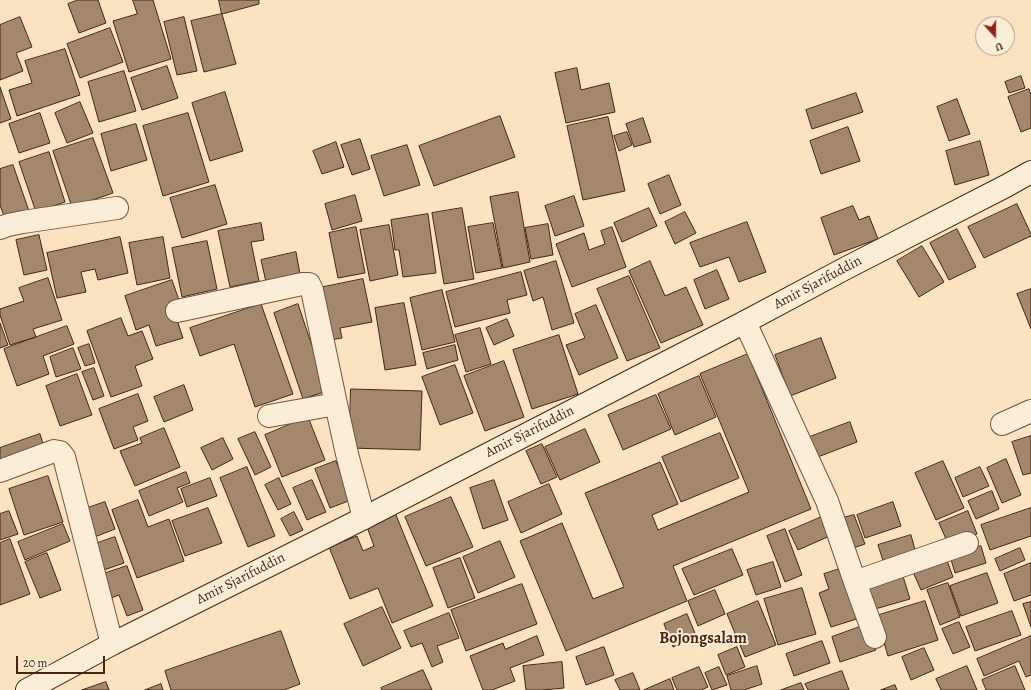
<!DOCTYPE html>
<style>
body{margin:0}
#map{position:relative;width:1031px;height:690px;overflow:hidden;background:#fbe3c0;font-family:Alegreya,serif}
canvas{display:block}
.north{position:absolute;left:975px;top:16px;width:40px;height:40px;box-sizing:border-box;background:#fcedd6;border:1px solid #b29d89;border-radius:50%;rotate:159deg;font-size:11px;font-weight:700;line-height:16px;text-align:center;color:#442515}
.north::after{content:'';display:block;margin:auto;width:14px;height:18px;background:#8f2418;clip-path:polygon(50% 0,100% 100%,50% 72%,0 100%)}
.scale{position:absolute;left:16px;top:656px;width:89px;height:18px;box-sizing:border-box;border:2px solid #442515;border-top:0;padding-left:5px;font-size:12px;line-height:14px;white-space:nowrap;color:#442515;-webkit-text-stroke:3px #fcedd6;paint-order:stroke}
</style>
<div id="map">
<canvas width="1031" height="690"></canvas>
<div class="north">U</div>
<div class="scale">20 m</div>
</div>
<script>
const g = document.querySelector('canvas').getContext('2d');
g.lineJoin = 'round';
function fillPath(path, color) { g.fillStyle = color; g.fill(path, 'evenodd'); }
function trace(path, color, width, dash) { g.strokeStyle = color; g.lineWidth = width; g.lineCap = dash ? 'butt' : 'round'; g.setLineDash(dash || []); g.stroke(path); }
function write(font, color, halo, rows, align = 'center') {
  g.font = font + ' Alegreya,serif'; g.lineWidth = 4; g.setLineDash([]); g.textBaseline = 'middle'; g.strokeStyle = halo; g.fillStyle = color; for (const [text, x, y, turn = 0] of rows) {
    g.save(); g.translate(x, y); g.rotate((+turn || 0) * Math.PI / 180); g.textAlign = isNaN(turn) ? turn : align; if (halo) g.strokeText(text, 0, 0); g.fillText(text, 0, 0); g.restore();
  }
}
const building = new Path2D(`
 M78,0H98L106,23L79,33L68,4Z
 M133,0H153L171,59L129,72L113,21L137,14Z
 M219,0H259V4L222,14Z
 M222,14L236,64L204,72L191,21Z
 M20,17L32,47L16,53L23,71L0,80V25Z
 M184,17L197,71L177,75L164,22Z
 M110,28L123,62L80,78L67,44Z
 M65,49L80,95L17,116L9,90L32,83L25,61Z
 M167,66L178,98L142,110L131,78Z
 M577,68L581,90L609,83L615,112L566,123L555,73Z
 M124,71L136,111L99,122L88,82Z
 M1021,76L1025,88L1009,93L1005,82Z
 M0,87L11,119L0,123Z
 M1029,89L1031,95V128L1021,132L1008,97Z
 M225,92L243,151L210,161L192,103Z
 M856,93L863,112L812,129L806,110Z
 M957,99L970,134L949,141L937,107Z
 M80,102L93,133L67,143L55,113Z
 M40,113L50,143L19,153L9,124Z
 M188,113L209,182L163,196L143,126Z
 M500,116L515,157L434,186L419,146Z
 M608,117L625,191L583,200L567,126Z
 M643,118L651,142L634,147L626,124Z
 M136,124L147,160L111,171L101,134Z
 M848,127L860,161L821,174L810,141Z
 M627,132L632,145L619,151L614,136Z
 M93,138L113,193L72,207L53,151Z
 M360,139L370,169L352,175L341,145Z
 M980,141L989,175L955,185L946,151Z
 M336,142L344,167L322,174L313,151Z
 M407,145L420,185L384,196L371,156Z
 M49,152L65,202L36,212L19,162Z
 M13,165L29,211L5,219L0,205V169Z
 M669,175L681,205L660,214L648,184Z
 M215,185L227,224L182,238L170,198Z
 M518,192L530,262L503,268L490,197Z
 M355,195L362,221L332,230L325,204Z
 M574,196L584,226L555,236L545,206Z
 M1017,204L1031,234V236L984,258L968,227Z
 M853,206L859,220L869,216L878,239L834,255L821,218Z
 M462,208L474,279L444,284L432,213Z
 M649,208L657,226L622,242L614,223Z
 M685,212L696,233L675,244L665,222Z
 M428,214L436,273L403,277L399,250H395L391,220Z
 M747,222L766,272L739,282L729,257L700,267L690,243Z
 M261,223L264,240L251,242L259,281L230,287L218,231Z
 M493,223L502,268L476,273L468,227Z
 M548,224L553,255L531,259L525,228Z
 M389,225L398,275L370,281L360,230Z
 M356,227L365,273L338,278L329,233Z
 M612,227L626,267L572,287L556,244L584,233L589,250L605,244L601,231Z
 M957,229L976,267L949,280L930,243Z
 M39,235L47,270L24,275L16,240Z
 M120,237L128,273L98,280L95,269L81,272L86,292L57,298L47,253Z
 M163,237L170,278L137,285L129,243Z
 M207,241L217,289L182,297L172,248Z
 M922,246L944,282L919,297L897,261Z
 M296,252L300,274L266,282L261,260Z
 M556,261L574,323L552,330L543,297L533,301L524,271Z
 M650,261L665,296L686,287L703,325L661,343L629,271Z
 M717,270L729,299L705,309L694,280Z
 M521,272L527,295L507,300L510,313L455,327L446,292Z
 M629,276L660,348L627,361L597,289Z
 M48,278L62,320L33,329L36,337L10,345L0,315V309L24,301L19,288Z
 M363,279L372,322L340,328L342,338L330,340L319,288Z
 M172,280L180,303L172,305L183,338L156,346L149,325L136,330L125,296Z
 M1031,289V329L1017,294Z
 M442,290L455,342L422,350L410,298Z
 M404,303L416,365L385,370L375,308Z
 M261,304L293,394L255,407L234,344L200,356L190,328Z
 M298,304L327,391L303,399L274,313Z
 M596,305L618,358L579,375L566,345L585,338L575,314Z
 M121,318L128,336L142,331L153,359L135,366L142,386L111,397L87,331Z
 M507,319L514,336L494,345L486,328Z
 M0,323L8,345L0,348Z
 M67,326L74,344L43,356L49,374L17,386L4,349Z
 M480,328L491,364L466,372L455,335Z
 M559,335L578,394L532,409L513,350Z
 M821,338L836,378L790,396L775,355Z
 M89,344L95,363L85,366L78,348Z
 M455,345L458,360L427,369L423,353Z
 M73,348L81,369L56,377L50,357Z
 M748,354L811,509L673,566L687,601L566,651L520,541L562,523L593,599L624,587L585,493L660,462L678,504L652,515L658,530L749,492L700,374Z
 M504,361L524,417L485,431L464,376Z
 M455,365L473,413L440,425L422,377Z
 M94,368L104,396L93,400L82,372Z
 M77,374L92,415L60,426L46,386Z
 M699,376L716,417L675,435L658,394Z
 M184,385L193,410L164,422L154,397Z
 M351,389L422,391L420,450L349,448Z
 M138,394L148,421L133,427L138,440L114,449L99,409Z
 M656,395L671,429L623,450L608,415Z
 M308,417L325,460L282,477L265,435Z
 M850,422L857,442L815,458L807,438Z
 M164,428L180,467L135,486L120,451L142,443L140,438Z
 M585,429L600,462L560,480L545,447Z
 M255,432L271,467L255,475L238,439Z
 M720,433L739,478L681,502L662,457Z
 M40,434L45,450L0,466V448Z
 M1031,436V473L1023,475L1012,442Z
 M223,438L233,459L212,470L201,448Z
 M542,444L557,477L541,484L526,451Z
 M1006,459L1021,495L1002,503L987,468Z
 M336,461L351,500L330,508L315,469Z
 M943,461L964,508L936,520L915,473Z
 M247,467L275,536L248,547L220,478Z
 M980,467L989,486L963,497L955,478Z
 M186,472L190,483L177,488L183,502L149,516L139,491Z
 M48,476L63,522L24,535L9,489Z
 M210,478L217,496L187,507L181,489Z
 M279,478L291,504L278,510L265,485Z
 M312,480L326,512L307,520L293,488Z
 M494,480L508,520L483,529L470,488Z
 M549,484L562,514L521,533L508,502Z
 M992,491L999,509L976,519L968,501Z
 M451,497L473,547L426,566L405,517Z
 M138,500L148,527L169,519L184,561L137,578L112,510Z
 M105,502L115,529L92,538L82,510Z
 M893,502L901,526L865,538L857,515Z
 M208,508L222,543L185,556L172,521Z
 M1031,508V536L990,550L981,525Z
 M9,511L18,534L0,540V514Z
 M968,511L977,534L949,546L939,523Z
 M294,512L303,530L290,536L281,519Z
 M396,515L433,606L392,623L378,588L350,599L329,547L357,536L363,551L374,546L367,527Z
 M854,515L865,544L853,548L843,518Z
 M824,516L832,535L798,550L789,531Z
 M63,524L70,541L25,560L18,542Z
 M785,529L802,575L785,582L767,536Z
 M911,535L917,557L885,567L878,545Z
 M115,537L124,563L101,571L92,545Z
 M10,539L30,594L0,605V543Z
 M500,541L515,577L478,593L463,557Z
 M981,546L986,563L955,573L950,556Z
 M1020,548L1025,560L1000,571L995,559Z
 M732,549L743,575L694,595L682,569Z
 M47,553L61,590L40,598L25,562Z
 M460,558L475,598L448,608L433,568Z
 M946,558L953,577L921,590L913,572Z
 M773,562L781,587L756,595L747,570Z
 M1031,563V595L1014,601L1004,574Z
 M127,566L143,610L127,616L119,595L111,598L113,604L108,606L97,576Z
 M846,567L863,617L831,627L819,593L829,589L824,574Z
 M902,573L910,599L875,609L867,584Z
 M987,573L998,603L961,616L950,586Z
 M948,583L960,617L940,625L927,590Z
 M522,584L537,624L466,651L451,610Z
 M802,588L816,634L778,645L764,599Z
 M715,590L725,614L698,626L688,601Z
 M758,601L776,645L745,657L727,614Z
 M925,601L938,640L888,656L876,616Z
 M1031,602V627L1023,604Z
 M382,607L401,648L363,666L344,624Z
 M1012,611L1021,635L975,651L966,627Z
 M449,613L459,638L437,646L443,662L432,667L422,643L411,647L404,631Z
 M687,614L697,638L673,647L664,624Z
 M959,622L970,647L953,654L942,629Z
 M868,624L876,650L840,662L832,637Z
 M281,631L300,684L284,690H171L165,671Z
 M537,636L544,655L510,668L515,681L492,690H483L470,656L503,643L505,649Z
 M1031,636V675L1026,677L1019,661L984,676L977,659Z
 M822,641L830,663L794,676L786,654Z
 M604,647L614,675L586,685L576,657Z
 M737,647L745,667L726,675L718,655Z
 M924,648L934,670L911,680L902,657Z
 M562,662L564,688L542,690H526L523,666Z
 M757,666L762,684L744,690H731L727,676Z
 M967,666L977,690H941L936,679Z
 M1015,666L1025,690H986L982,680Z
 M699,667L708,687L701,690H677L672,678Z
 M719,667L727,685L712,690L705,673Z
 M423,670L432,690H382L381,688Z
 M842,671L849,690H808L805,684Z
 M633,673L640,690H620L615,680Z
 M670,679L674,690H644Z
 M106,682L109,690H82Z
 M801,683L804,690H781Z
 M161,684L163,690H145Z
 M895,685L897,690H881Z`);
fillPath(building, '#a3886e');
trace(building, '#442515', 1);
const minor = new Path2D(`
 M0,228L8,225L23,222L117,208
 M177,311L302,284H309L312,290L336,404
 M745,322L827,501L855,582L967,543
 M269,416L336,404L347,454L364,518
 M1002,424L1031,411
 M0,471L54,451L60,452L64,457L112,644
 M855,582L875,637`);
const secondary = new Path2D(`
 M27,690L112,644L364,518L745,322L848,267L1006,186L1031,172`);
trace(minor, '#725440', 24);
trace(secondary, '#442515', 24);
trace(minor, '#fcedd6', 22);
trace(secondary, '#fcedd6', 22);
write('14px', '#442515', '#fcedd6', [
 ["Amir Sjarifuddin",818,283,-28],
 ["Amir Sjarifuddin",530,432,-27],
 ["Amir Sjarifuddin",241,579,-27]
]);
write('bold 16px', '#442515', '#fcedd6', [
 ["Bojongsalam",703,639]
]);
</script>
